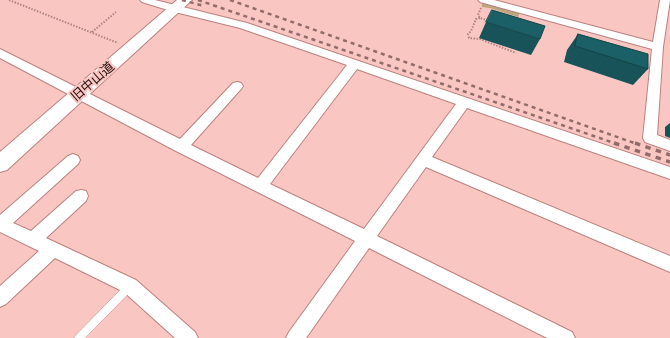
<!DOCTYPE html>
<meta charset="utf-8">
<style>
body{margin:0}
canvas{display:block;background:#fac6c2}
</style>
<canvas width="670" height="338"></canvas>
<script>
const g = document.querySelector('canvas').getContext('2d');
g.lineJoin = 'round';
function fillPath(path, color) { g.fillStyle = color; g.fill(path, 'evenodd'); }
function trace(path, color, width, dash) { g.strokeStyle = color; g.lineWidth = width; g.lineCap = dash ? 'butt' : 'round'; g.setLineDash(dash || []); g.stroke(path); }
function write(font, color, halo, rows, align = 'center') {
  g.font = font + ' "Fira Sans","Noto Sans JP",sans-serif'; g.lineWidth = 4; g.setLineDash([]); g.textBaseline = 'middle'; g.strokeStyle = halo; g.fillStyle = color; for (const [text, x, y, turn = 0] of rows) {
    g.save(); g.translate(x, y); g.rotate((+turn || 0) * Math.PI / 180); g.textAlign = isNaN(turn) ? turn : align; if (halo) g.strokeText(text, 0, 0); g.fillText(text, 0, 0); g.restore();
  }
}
fillPath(new Path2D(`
 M482,2L521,10L518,17L490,8L482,7Z`), '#bca67c');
const lane = new Path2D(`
 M130,282L133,283L134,286L133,289L85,338H74L76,335L127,283Z`);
const street = new Path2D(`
 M140,0H155L247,23L670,167V179L467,108L432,157L670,256V272L426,167L377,236L572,332L575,338H547L369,248L306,338H286L289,332L355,241L176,151L0,58V49L180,139L233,83L237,82L241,83L243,86L241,89L191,145L258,178L347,65L240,28L171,11L142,2ZM357,69L456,104L364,229L270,184Z
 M478,0H494L653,42L660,0H670L663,47L657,135L670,140V151L645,142L643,138L652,49L480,2Z
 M73,154L78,156L80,160L78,164L13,223L31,231L76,191L81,190L86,191L88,196L86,201L46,238L136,280L195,332L198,338H175L124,292L55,258L6,304L0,307V286L39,251L0,232V215L68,156Z`);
const secondary = new Path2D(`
 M177,0H192L7,170L0,172V152Z`);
trace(lane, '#bc807d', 1);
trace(street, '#bc807d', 2);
trace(secondary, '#bc807d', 2);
trace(new Path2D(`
 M9,0L118,43
 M481,8L478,15L480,18L490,21
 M480,18L476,19L471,31L468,34L469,38L480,39L516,53
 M92,32L116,12`), '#ad8481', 2, [1.5, 1.5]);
fillPath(lane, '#fff');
fillPath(street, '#fff');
fillPath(secondary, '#fff');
trace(new Path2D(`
 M182,0L204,6
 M198,0L617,144
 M230,0L637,144`), '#916c6a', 2.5, [4, 4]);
trace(new Path2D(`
 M614,143L670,162
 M635,143L670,155`), '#916c6a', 3.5, [5.5, 5.5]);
fillPath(new Path2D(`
 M486,22L540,39L531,55L479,38Z
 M578,34L648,69L633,85L564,62L567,50Z
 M670,123V138L665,136V127Z`), '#175358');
const building = new Path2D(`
 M492,10L545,26L540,39L486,22Z
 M578,34L648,54V69L575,46Z`);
fillPath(building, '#1b6066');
trace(building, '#134347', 1);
write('13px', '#210c0b', '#fac6c2', [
 ["旧中山道",93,82,-41]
]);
</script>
